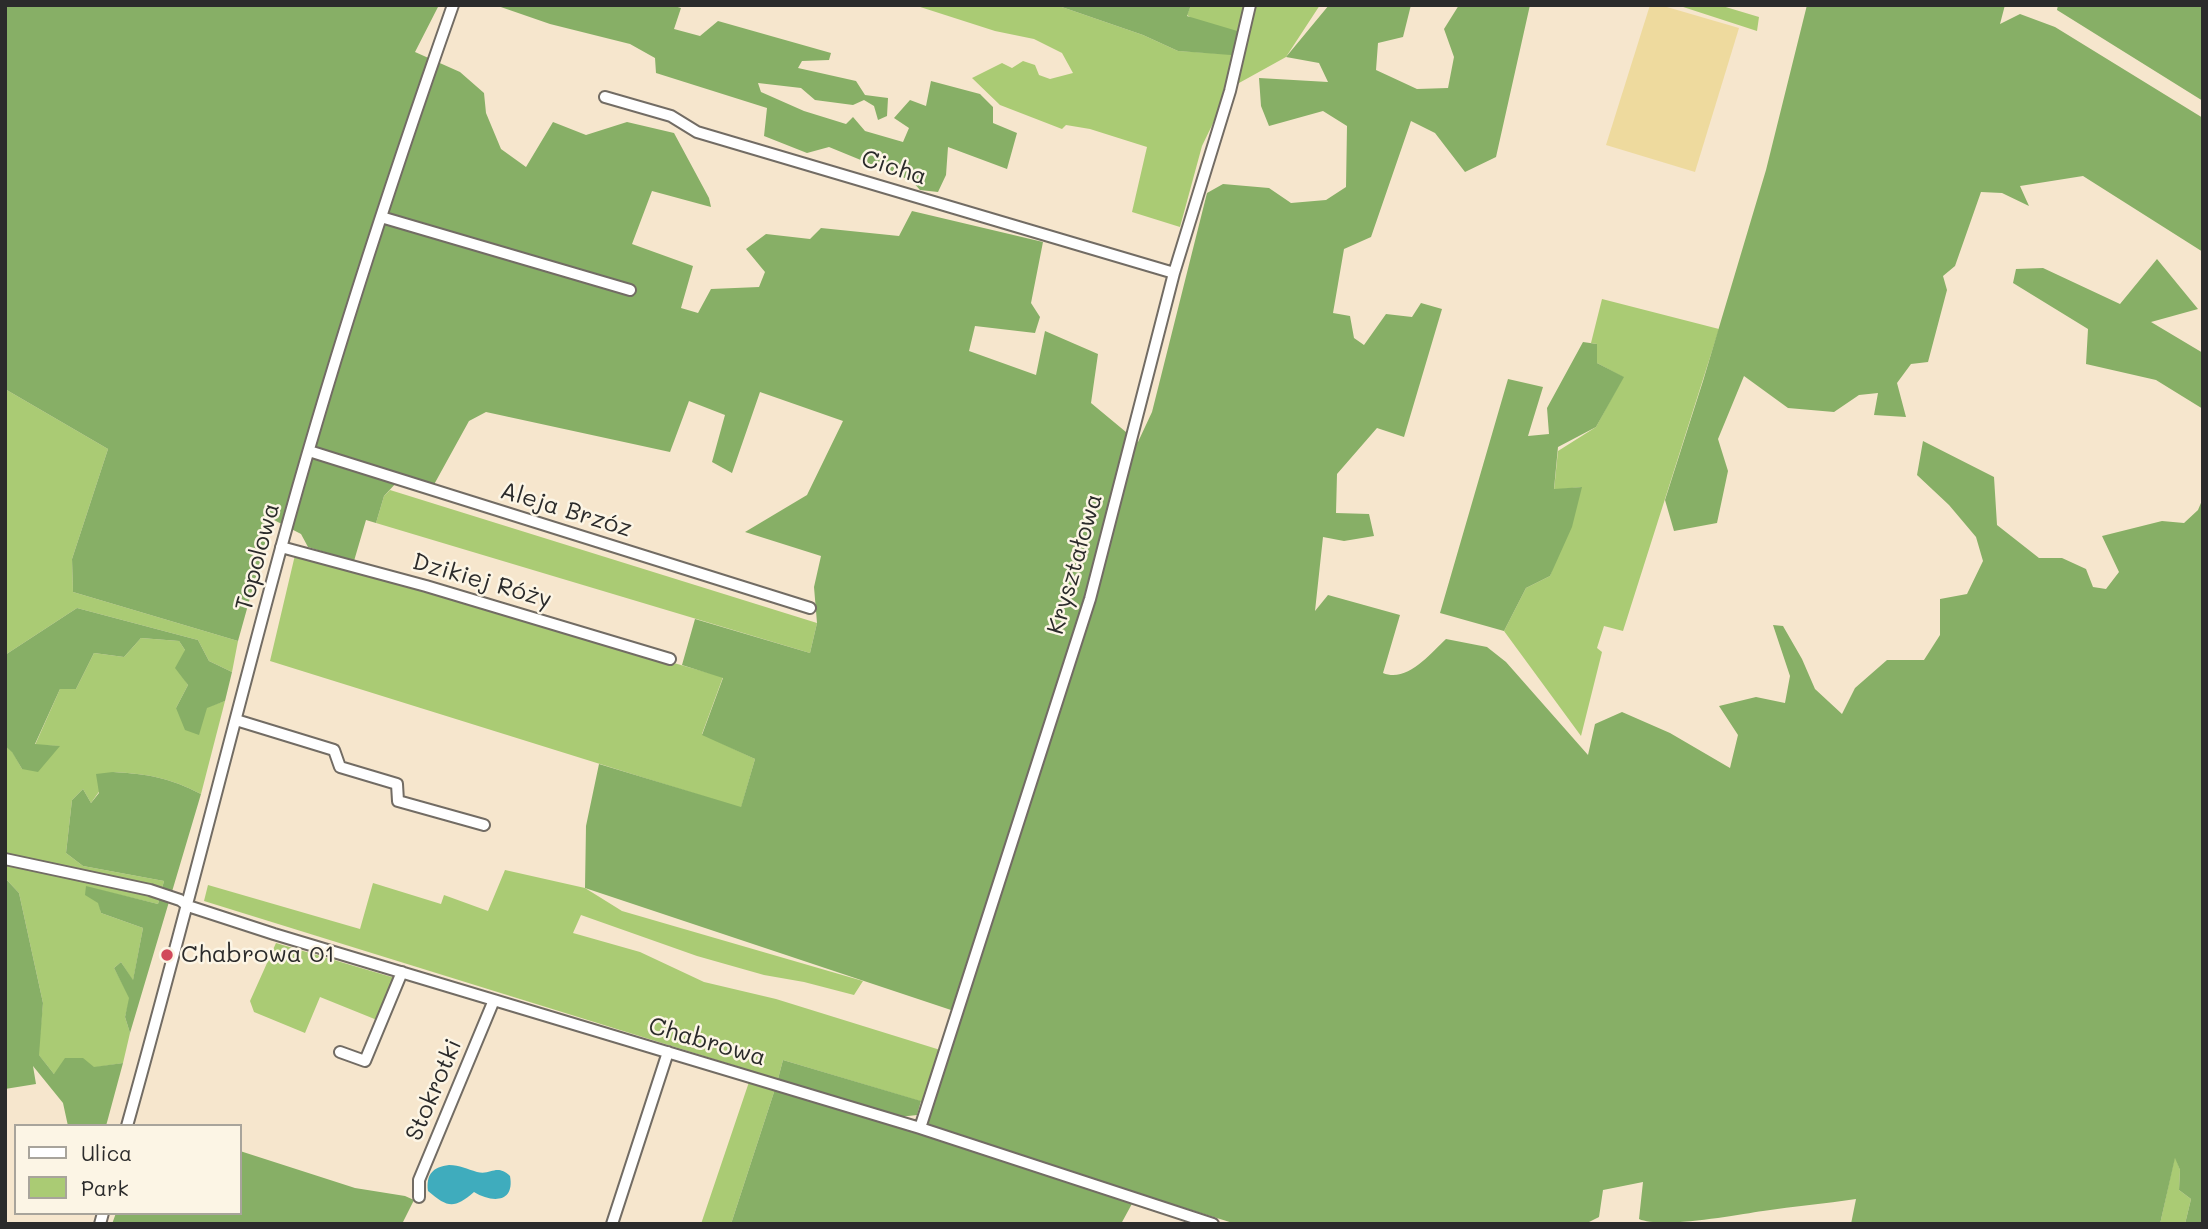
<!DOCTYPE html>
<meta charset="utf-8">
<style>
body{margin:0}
#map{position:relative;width:2208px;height:1229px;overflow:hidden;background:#f6e6cd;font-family:Mali,sans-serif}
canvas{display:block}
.frame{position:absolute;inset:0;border:7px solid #2b2b2b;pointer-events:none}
.legend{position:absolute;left:14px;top:1124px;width:228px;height:91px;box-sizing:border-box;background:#fcf5e5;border:2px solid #a8a49b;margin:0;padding:9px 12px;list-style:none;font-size:21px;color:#2b2b2b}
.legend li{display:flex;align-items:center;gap:14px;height:35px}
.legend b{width:35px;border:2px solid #a8a49b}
</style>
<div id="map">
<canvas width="2208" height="1229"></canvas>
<div class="frame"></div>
<ul class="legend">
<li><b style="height:9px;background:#fff"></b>Ulica</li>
<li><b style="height:19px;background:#aacb74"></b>Park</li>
</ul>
</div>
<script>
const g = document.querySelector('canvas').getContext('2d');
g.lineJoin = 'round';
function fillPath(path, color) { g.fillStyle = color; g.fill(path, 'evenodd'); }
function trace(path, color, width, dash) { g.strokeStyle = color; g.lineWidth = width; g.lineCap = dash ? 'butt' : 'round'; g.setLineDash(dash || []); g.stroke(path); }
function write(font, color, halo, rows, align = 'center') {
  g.font = font + ' Mali,sans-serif'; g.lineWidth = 5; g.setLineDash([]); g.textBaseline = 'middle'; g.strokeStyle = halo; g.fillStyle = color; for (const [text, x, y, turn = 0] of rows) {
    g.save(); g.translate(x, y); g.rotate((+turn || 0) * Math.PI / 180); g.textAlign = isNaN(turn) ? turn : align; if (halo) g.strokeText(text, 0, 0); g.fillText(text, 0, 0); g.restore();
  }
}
fillPath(new Path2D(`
 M914,5H1056L1143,35L1178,51L1244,55L1187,15L1191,5H1320L1286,57L1230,88L1202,146L1180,227L1132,212L1147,147L1090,129L1066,125L1062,129L1000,105L972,78L1002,63L1012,68L1023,61L1035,65L1039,75L1050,79L1073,73L1062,53L1034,39L995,31Z
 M1677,5H1719L1759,17L1757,31Z
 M1602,299L1719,329L1623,631L1604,626L1597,648L1602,652L1581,736L1504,631L1526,588L1550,576L1581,487L1554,490L1558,451L1596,427L1623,377L1597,363V344L1591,343Z
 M5,389L108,449L72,559L73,592L238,641L232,672L209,661L198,640L77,608L5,655Z
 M390,490L817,623L810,653L376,523L384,496Z
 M295,555L723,677L702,734L755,759L741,808L270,661Z
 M141,638L179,641L185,650L183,677L188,685L176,708L207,707L225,701L201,794C170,778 148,774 113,772L91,803L83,789L72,800L66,853L83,866L164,881L158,904L86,887L99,903L101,913L143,928L133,981L121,962L114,968L130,998L125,1017L130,1033L123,1063L54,1074L38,1054L43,1003L19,893L5,878V746L12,751L22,769L59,746L35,745L60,689H76L94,653L124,657Z
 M505,870L585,888L622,911L863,981L854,995L804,982L764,975L697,956L581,915L573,933L640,952L704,982L776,999L950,1053L933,1105L783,1060L778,1079L204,901L208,885L360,929L373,883L441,904L444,895L488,911Z
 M276,943L395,978L377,1020L320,997L305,1033L254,1012L250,1001Z
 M749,1082L775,1089L731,1224H701Z
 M2175,1156L2180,1170L2179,1190L2191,1199L2185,1224H2160Z`), '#aacb74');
fillPath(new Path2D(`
 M5,5H439L415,52L460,72L484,93L486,113L501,149L526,167L553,122L586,135L627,122L674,133L709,198L711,207L652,191L632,244L693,266L681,308L698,313L711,289L759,287L765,272L746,249L766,234L810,239L821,228L899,236L912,211L1043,242L1031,303L1040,317L1035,333L975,326L969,351L1036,375L1045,331L1098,354L1091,403L1138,442L1152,412L1207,193L1223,184L1269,188L1291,203L1326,200L1346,187L1347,126L1323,111L1269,126L1261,106L1259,78L1328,82L1319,63L1286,57L1329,5H1411L1403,37L1378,43L1376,70L1417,89L1448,88L1454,57L1444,29L1459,5H1530L1496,157L1465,172L1435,133L1411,121L1371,237L1344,249L1333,313L1350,316L1354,338L1364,345L1386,314L1412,317L1421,303L1442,309L1404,437L1377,428L1337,474L1336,513L1369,514L1374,536L1344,541L1323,537L1315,611L1328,595L1400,615L1383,673C1407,683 1430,654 1446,639L1487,647L1506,662L1588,755L1595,724L1622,712L1670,733L1730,768L1738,735L1719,706L1756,697L1785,703L1790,676L1773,625L1783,626L1802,659L1815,689L1842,714L1855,688L1887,660H1924L1940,635V599L1967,594L1983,561L1976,537L1949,505L1917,475L1923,441L1994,477L1997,525L2039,558H2062L2086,569L2093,587L2106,589L2119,572L2102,536L2162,521L2184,523L2198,510L2203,498V1224H2185L2191,1199L2179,1190L2180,1170L2175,1158L2160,1224H1851L1856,1199C1825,1204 1794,1206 1763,1211C1736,1215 1661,1229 1639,1219L1643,1182L1603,1190L1599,1217L1585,1224H1236L930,1128L928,1118L963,1014L585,888L586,826L599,764L741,807L755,759L702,735L723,678L682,665L695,619L810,653L817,623L814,587L821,556L745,532L807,495L843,421L760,392L732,473L712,462L725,415L689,401L670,452L486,412L469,421L431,490L398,481L384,496L376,523L366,520L354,561L308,547L301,534L272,519L238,641L73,592L72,559L108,449L5,389Z
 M495,5H671L681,8L674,29L700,36L718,21L831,53L829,60L802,61L798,68L856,81L865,95L888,98L887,116L878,120L874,106L864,100L853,105L815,100L801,88L758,83L761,92L804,111L846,124L853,117L865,131L903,142L909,128L894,118L910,100L926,106L931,81L980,94L993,107V123L1017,133L1007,169L948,147L946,175L938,192L920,190L912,181L829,147L807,153L764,136L767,108L656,73L655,58L630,44L550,24Z
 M1056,5H1191L1187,16L1244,33V56L1178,51L1143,35Z
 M1807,5H2005L2000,24L2020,14L2055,27L2203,118V252L2083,176L2020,186L2029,206L2002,193L1981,192L1955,266L1943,276L1947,290L1928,362L1911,364L1897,383L1906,417L1874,415L1878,393L1859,395L1834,412L1788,408L1744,376L1718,439L1728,471L1717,523L1674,531L1665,500L1703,381L1766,170Z
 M2058,5H2203V101L2057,10Z
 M2157,259L2198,309L2151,322L2203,353V409L2156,380L2086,364L2088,329L2013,283L2016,269L2043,268L2120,304Z
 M1583,342L1597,344V363L1624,377L1596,427L1558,447L1554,489L1582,487L1572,527L1550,576L1526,588L1504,631L1440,613L1508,379L1543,387L1528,436L1549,434L1547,408Z
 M77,608L198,640L209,661L232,672L225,701L207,708L199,735L185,730L176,708L188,685L175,668L185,650L179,641L141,638L124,657L94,653L76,689H60L35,744L60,746L38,772L22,769L12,752L5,746V655Z
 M113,772C148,774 170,778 201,794L130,1033L125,1017L129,998L114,968L121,962L133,980L143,928L101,913L98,903L85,895L86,886L158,904L164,881L83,866L66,853L72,800L83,789L91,803L99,793L96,774Z
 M5,878L19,893L43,1003L39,1055L54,1074L65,1058H83L94,1067L123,1063L106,1126H68L63,1103L33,1066L36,1084L5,1089Z
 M783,1060L921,1101L917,1115L899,1117L778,1079Z
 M775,1089L1134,1200L1121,1224H731Z
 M240,1151L355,1188L405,1196L414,1200L402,1224H112L116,1213H240Z`), '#87af66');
fillPath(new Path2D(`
 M1650,5H1660L1739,28L1695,172L1606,145Z`), '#eeda9e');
fillPath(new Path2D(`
 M449,1165C460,1165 467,1169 477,1172C491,1176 496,1163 510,1176C515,1203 492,1203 474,1192C454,1209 448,1208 428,1191C426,1174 433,1167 449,1165Z`), '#3facbd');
const minor = new Path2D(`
 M605,97L671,116L697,132L1174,273
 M381,217L630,290
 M309,451L810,608
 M281,547L426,586L670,659
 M236,720L334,750L340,767L397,784L398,801L484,825
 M5,859L150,890L180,900L188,906L274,934L920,1128L1213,1224
 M340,1052L365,1061L402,972
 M127,1126C181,934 229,740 281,548C331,365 390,184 453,5
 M920,1128L1090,599L1174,273L1230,91L1250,5
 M419,1197V1180L494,1000
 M100,1224L103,1213
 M612,1224L668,1052`);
trace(minor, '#726c64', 14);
trace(minor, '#fff', 10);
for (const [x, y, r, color] of [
 [167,955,7,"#d1495b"]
]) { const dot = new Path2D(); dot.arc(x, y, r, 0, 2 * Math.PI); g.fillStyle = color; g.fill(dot); trace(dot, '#fcf5e5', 2.5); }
write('24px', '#2b2b2b', '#fcf5e5', [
 ["Cicha",894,168,17],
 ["Aleja Brzóz",566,510,17],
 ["Topolowa",258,557,-75],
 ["Kryształowa",1075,564,-74],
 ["Dzikiej Róży",482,581,16],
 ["Chabrowa",707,1042,16],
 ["Stokrotki",434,1090,-67]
]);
write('24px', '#2b2b2b', '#fcf5e5', [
 ["Chabrowa 01",181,955]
], 'left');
</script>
